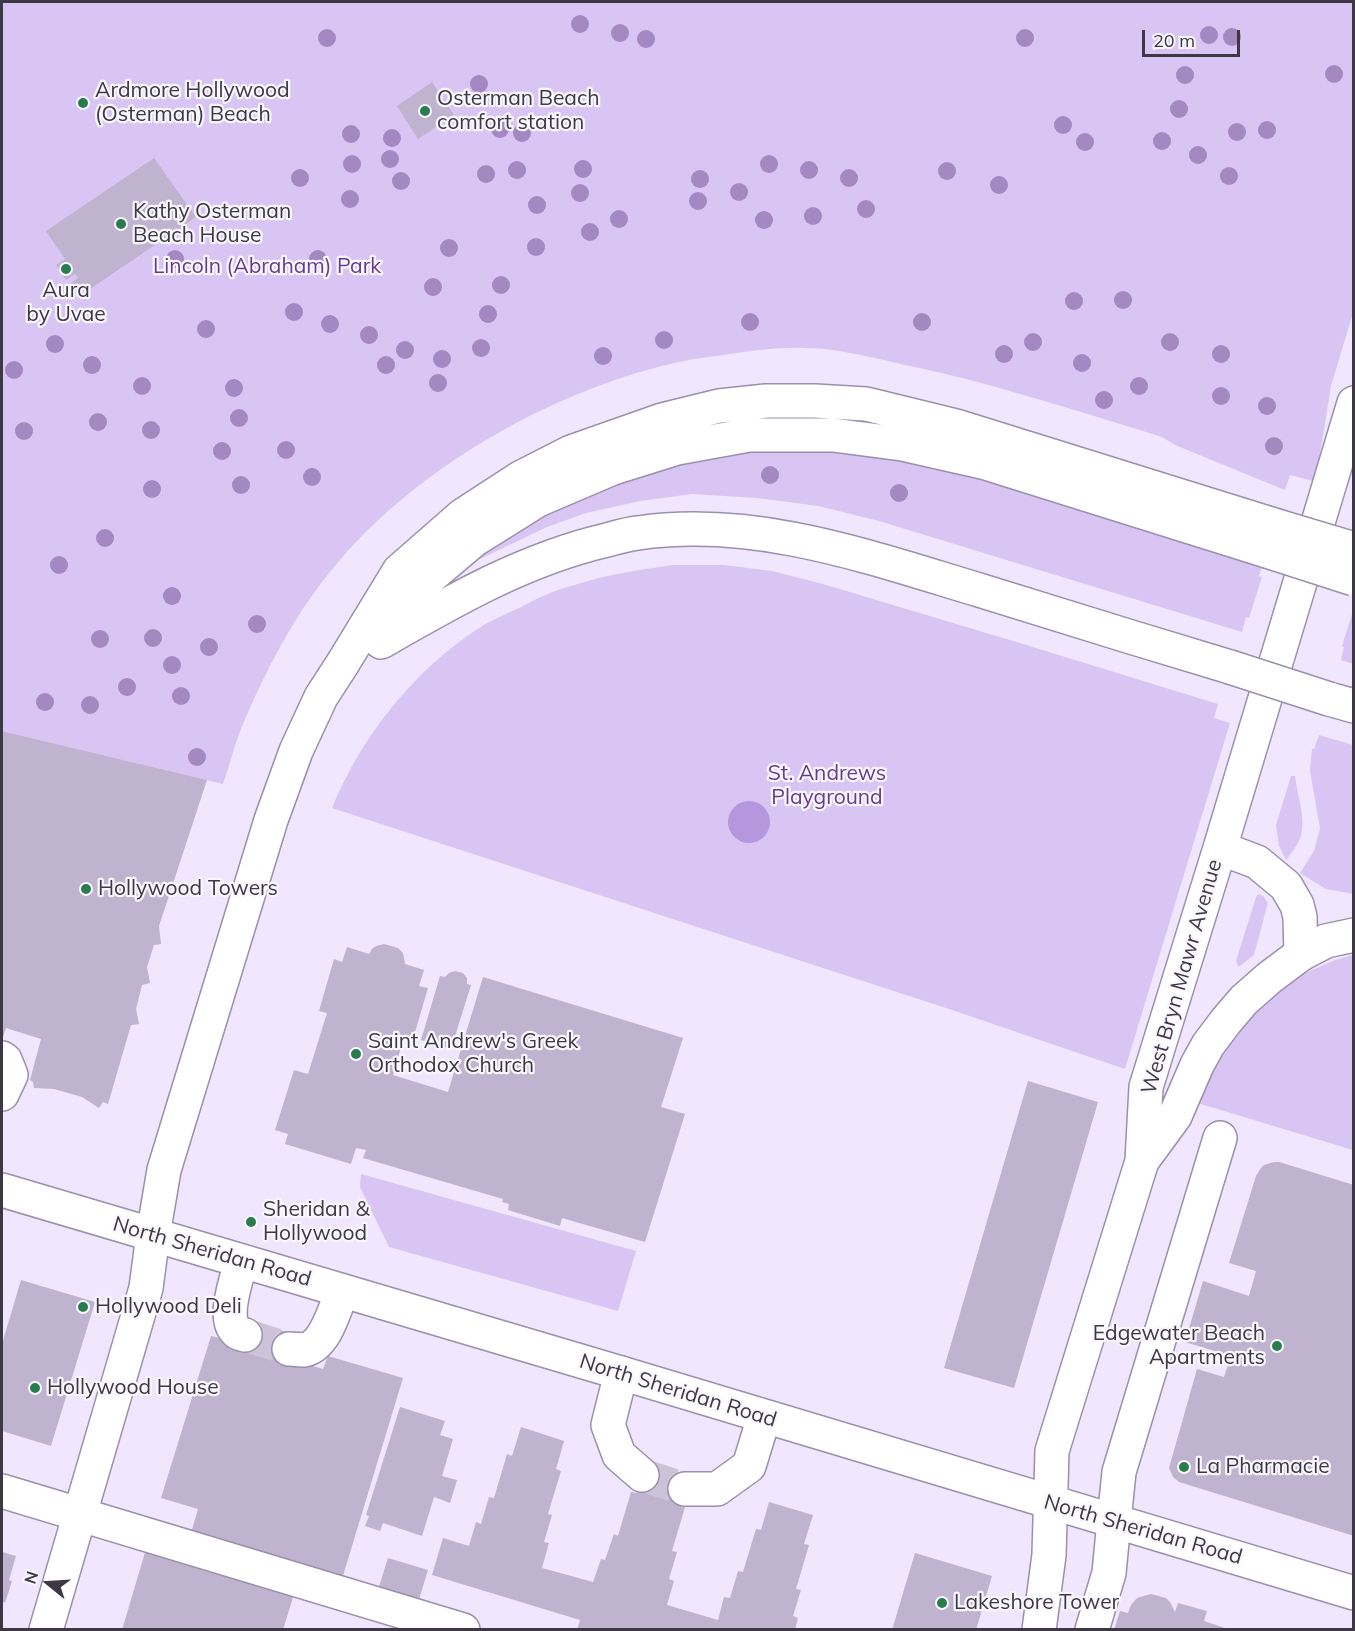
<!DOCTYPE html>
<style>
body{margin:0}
#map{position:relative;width:1355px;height:1631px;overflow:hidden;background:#f0e6fe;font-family:Mulish,sans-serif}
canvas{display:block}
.frame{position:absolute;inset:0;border:3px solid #3d3844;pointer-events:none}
.north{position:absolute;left:18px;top:1553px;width:60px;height:60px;-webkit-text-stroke:4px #f9f7fd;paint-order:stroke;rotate:288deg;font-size:16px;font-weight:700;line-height:24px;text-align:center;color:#3d3844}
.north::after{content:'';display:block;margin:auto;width:21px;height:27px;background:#3d3844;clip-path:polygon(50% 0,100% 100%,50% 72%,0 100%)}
.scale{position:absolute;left:1142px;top:30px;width:98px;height:27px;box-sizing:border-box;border:3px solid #3d3844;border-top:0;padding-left:8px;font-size:18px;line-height:21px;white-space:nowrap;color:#3d3844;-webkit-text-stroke:4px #f9f7fd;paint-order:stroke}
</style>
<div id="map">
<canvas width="1355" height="1631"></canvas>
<div class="frame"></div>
<div class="north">N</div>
<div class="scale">20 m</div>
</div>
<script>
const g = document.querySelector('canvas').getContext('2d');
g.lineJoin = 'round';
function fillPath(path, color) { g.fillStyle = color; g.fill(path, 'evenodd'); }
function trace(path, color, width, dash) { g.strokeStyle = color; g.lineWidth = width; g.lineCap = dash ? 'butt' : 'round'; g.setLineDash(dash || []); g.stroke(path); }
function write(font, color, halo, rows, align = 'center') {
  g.font = font + ' Mulish,sans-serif'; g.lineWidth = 4.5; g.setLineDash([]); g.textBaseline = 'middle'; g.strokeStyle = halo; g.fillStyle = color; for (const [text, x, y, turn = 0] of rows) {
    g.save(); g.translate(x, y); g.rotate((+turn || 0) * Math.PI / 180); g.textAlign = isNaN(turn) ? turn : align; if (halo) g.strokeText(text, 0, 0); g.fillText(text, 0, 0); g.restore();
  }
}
fillPath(new Path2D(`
 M2,2H1353V313L1331,386L1320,454L1313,481L1290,475L1285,490L1175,445L1162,437C1074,410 986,381 896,363C866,356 835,348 805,348C778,347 750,351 724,355C711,357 697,358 684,361C561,386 422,464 340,560C296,610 264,673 239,734C233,750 229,767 223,784L2,731Z
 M813,447L931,464L1263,563L1259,576L1262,577L1249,618L1246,617L1242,632L879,521L818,506L757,498L692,494L640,501L586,513L547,527L476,561L473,557L528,520L649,468L754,449Z
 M673,565H724L772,571L823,584L1023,644L1218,704L1214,718L1230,723L1125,1069L952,1010L332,808C361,736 417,666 484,625C494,619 506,614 517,609C534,600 552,591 571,586C604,575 638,570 673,565Z
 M1353,611V664L1341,660L1344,647L1342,646Z
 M1319,735L1353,745V894L1326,889L1300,873L1314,851L1320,828L1310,771L1312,749H1314Z
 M1291,776H1295C1297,793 1306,819 1301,835C1299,844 1292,852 1286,860L1279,846L1276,825Z
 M1258,894L1263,896L1268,903L1254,955L1240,966H1238L1236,961L1256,897Z
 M1353,955V1150L1194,1102L1201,1084L1245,1019L1301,975L1335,960Z
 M361,1174L636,1251L618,1311L389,1247L360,1187Z`), '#d9c5f3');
fillPath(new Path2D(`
 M728 822a21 21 0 1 1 42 0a21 21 0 1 1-42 0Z`), '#b696dd');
fillPath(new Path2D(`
 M432,82L454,115L418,139L397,106Z
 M154,158L196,217L87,291L84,287L73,295L67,286L78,278L75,274L66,280L56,265L65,259L46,231Z
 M2,731L207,780L159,926L161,944L154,945L147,967L150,983L142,985L136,1009L139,1024L131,1025L108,1104L103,1102L99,1108L82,1097L54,1089L34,1088L33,1082L30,1080L41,1039L6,1028L2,1041Z
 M384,944L398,948L403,953L405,964L424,970L419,986L428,988L413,1039L404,1037L393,1075L448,1092L483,977L683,1038L661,1107L685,1114L645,1242L562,1218L560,1226L508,1210L509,1204L502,1202L503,1199L363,1158L366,1150L356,1148L351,1164L285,1144L288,1134L275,1130L294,1070L308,1074L327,1013L319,1011L334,959L342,962L347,947L369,954L372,949L376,946Z
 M455,971L463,973L467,978V984L471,985L451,1049L421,1040L440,976L445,977L449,973Z
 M1028,1081L1098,1102L1014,1388L944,1368Z
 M1274,1162H1279L1354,1185V1536L1179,1482L1173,1477L1169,1468L1197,1369L1224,1377L1231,1356L1185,1342L1203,1281L1249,1296L1256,1271L1229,1263L1256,1176L1261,1168L1264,1165Z
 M21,1280L95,1302L51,1446L2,1431V1344Z
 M250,1321L293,1334L287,1358L323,1369L328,1356L403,1378L342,1579L191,1533L198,1509L161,1498L211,1336L242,1343Z
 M400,1407L445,1421L440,1435L453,1439L442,1476L457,1480L450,1503L434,1497L422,1536L383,1523L380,1531L365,1526L369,1516L366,1515Z
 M521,1427L564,1441L556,1469L561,1471L548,1514L552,1515L544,1542L549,1543L542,1568L593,1582L601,1559L605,1560L614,1534L618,1536L631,1492L637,1493L645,1464L688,1477L679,1506L685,1507L672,1551L677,1552L669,1579L674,1581L667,1605L718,1620L724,1597L730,1598L738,1571L743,1572L756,1529L761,1530L769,1502L813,1515L804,1544L809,1545L796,1589L801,1590L793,1616L798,1618L795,1630H577L580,1620L432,1575L443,1538L469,1546L476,1522L481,1524L489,1497L494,1498L507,1454L512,1456Z
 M146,1549L294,1594L283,1630H122Z
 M2,1552L16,1556L9,1580L12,1581L5,1603L2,1601Z
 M915,1553L992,1576L976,1630H892Z
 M388,1558L428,1570L417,1606L377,1593Z
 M1151,1594L1166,1598L1170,1602L1175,1612L1178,1603L1207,1611L1204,1621L1231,1630H1114L1120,1611L1128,1613L1131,1605L1137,1598Z`), '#bfb3d0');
trace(new Path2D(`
 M245,1335L289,1349
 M642,1475L685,1489`), '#ccc3d9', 33, [33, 16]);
const minor = new Path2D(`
 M2,1058L5,1060L11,1075L2,1094
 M241,1262C237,1278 222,1318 236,1331C238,1334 242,1334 245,1335
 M289,1349C294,1349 300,1350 304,1350C326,1346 335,1308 342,1291
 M621,1373L608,1425L619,1455L642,1475
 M685,1489H717L749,1466L764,1417
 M2,1491L463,1630
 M1114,1521L1119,1472L1220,1138`);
const major = new Path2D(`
 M1142,1161L1175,1116L1197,1065L1208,1045L1226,1021L1244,1000L1269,978L1301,954L1300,917L1297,905L1286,886L1257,862L1220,848
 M2,1190L621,1373L1354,1593
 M46,1630L146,1288L153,1235
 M1039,1630L1049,1555L1052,1451L1142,1161L1146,1087L1220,848L1354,403
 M1092,1630L1109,1573L1114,1521`);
const highway = new Path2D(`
 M377,630L428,579L474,540L538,500L613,468L677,448L749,435H833L902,444L986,463L1267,551
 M381,642C454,600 525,559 607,540C618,537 628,534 638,533C755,516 869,557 979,590C1063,616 1146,642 1230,667
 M1329,699L1354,706
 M1301,954L1326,941L1354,935
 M153,1235L164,1170L271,820L296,751L321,697L343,663L399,571L463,515L520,478L571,452L662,420L719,406L766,401H815L866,404L956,426L1274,525`);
trace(minor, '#9b8fab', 36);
trace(major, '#9b8fab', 36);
trace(highway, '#9b8fab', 36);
trace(minor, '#fff', 33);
trace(major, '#fff', 33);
trace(highway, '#fff', 33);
const highwayBridge = new Path2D(`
 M1274,525L1354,549
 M1267,551L1354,579
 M1230,667L1329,699`);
trace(highwayBridge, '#9b8fab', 36, []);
trace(highwayBridge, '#fff', 33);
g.fillStyle = '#a488c2';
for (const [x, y] of [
 [580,24],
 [620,33],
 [1209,35],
 [1232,37],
 [327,38],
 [1025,38],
 [646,39],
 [1334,74],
 [1185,75],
 [479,84],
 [1179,109],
 [1063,125],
 [500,129],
 [1267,130],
 [1237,132],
 [522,133],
 [351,134],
 [392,138],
 [1162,141],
 [1085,142],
 [1198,155],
 [390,159],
 [352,164],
 [769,164],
 [583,169],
 [517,170],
 [809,170],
 [947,171],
 [486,174],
 [1229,176],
 [300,178],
 [849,178],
 [700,179],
 [401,181],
 [999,185],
 [739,192],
 [580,193],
 [350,199],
 [698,201],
 [537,205],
 [866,209],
 [813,216],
 [619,219],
 [764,220],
 [590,232],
 [536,247],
 [449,248],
 [175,259],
 [318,259],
 [501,285],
 [433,287],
 [1123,300],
 [1074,301],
 [294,312],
 [488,314],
 [750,322],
 [922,322],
 [330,324],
 [206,329],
 [369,335],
 [664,340],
 [1033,342],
 [1170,342],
 [55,344],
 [481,348],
 [405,350],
 [1004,354],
 [1221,354],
 [603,356],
 [442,359],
 [1082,363],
 [92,365],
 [386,365],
 [14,370],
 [438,383],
 [142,386],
 [1139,386],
 [234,388],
 [1221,396],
 [1104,400],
 [1267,406],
 [239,418],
 [98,422],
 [151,430],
 [24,431],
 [1274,446],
 [286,450],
 [222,451],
 [770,475],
 [312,477],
 [241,485],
 [152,489],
 [899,493],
 [105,538],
 [59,565],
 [172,596],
 [257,624],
 [153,638],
 [100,639],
 [209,647],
 [172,665],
 [127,687],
 [181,696],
 [45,702],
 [90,705],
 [197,757]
]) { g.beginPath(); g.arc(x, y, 9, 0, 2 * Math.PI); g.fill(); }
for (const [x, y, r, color] of [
 [83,103,6,"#2b7c4d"],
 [425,111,6,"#2b7c4d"],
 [121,224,6,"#2b7c4d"],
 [66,269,6,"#2b7c4d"],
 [86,889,6,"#2b7c4d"],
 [356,1054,6,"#2b7c4d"],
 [251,1222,6,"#2b7c4d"],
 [83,1307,6,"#2b7c4d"],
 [1277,1346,6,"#2b7c4d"],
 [35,1388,6,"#2b7c4d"],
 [1184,1467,6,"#2b7c4d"],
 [942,1603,6,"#2b7c4d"]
]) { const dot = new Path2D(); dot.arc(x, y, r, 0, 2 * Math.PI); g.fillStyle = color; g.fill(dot); trace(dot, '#f9f7fd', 2); }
write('21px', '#3d3844', '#f9f7fd', [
 ["Ardmore Hollywood",95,91],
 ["(Osterman) Beach",95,115],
 ["Osterman Beach",437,99],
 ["comfort station",437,123],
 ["Kathy Osterman",133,212],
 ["Beach House",133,236],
 ["Aura",66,291,"center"],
 ["by Uvae",66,315,"center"],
 ["Hollywood Towers",98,889],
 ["Saint Andrew's Greek",368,1042],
 ["Orthodox Church",368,1066],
 ["Sheridan &",263,1210],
 ["Hollywood",263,1234],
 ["Hollywood Deli",95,1307],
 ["Edgewater Beach",1265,1334,"right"],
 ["Apartments",1265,1358,"right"],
 ["Hollywood House",47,1388],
 ["La Pharmacie",1196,1467],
 ["Lakeshore Tower",954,1603]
], 'left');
write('21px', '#663b90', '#f9f7fd', [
 ["Lincoln (Abraham) Park",267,267],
 ["St. Andrews",827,774],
 ["Playground",827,798]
]);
write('21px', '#3d3844', '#f9f7fd', [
 ["West Bryn Mawr Avenue",1182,977,-74],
 ["North Sheridan Road",212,1252,16],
 ["North Sheridan Road",678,1391,17],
 ["North Sheridan Road",1143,1530,16]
]);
</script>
